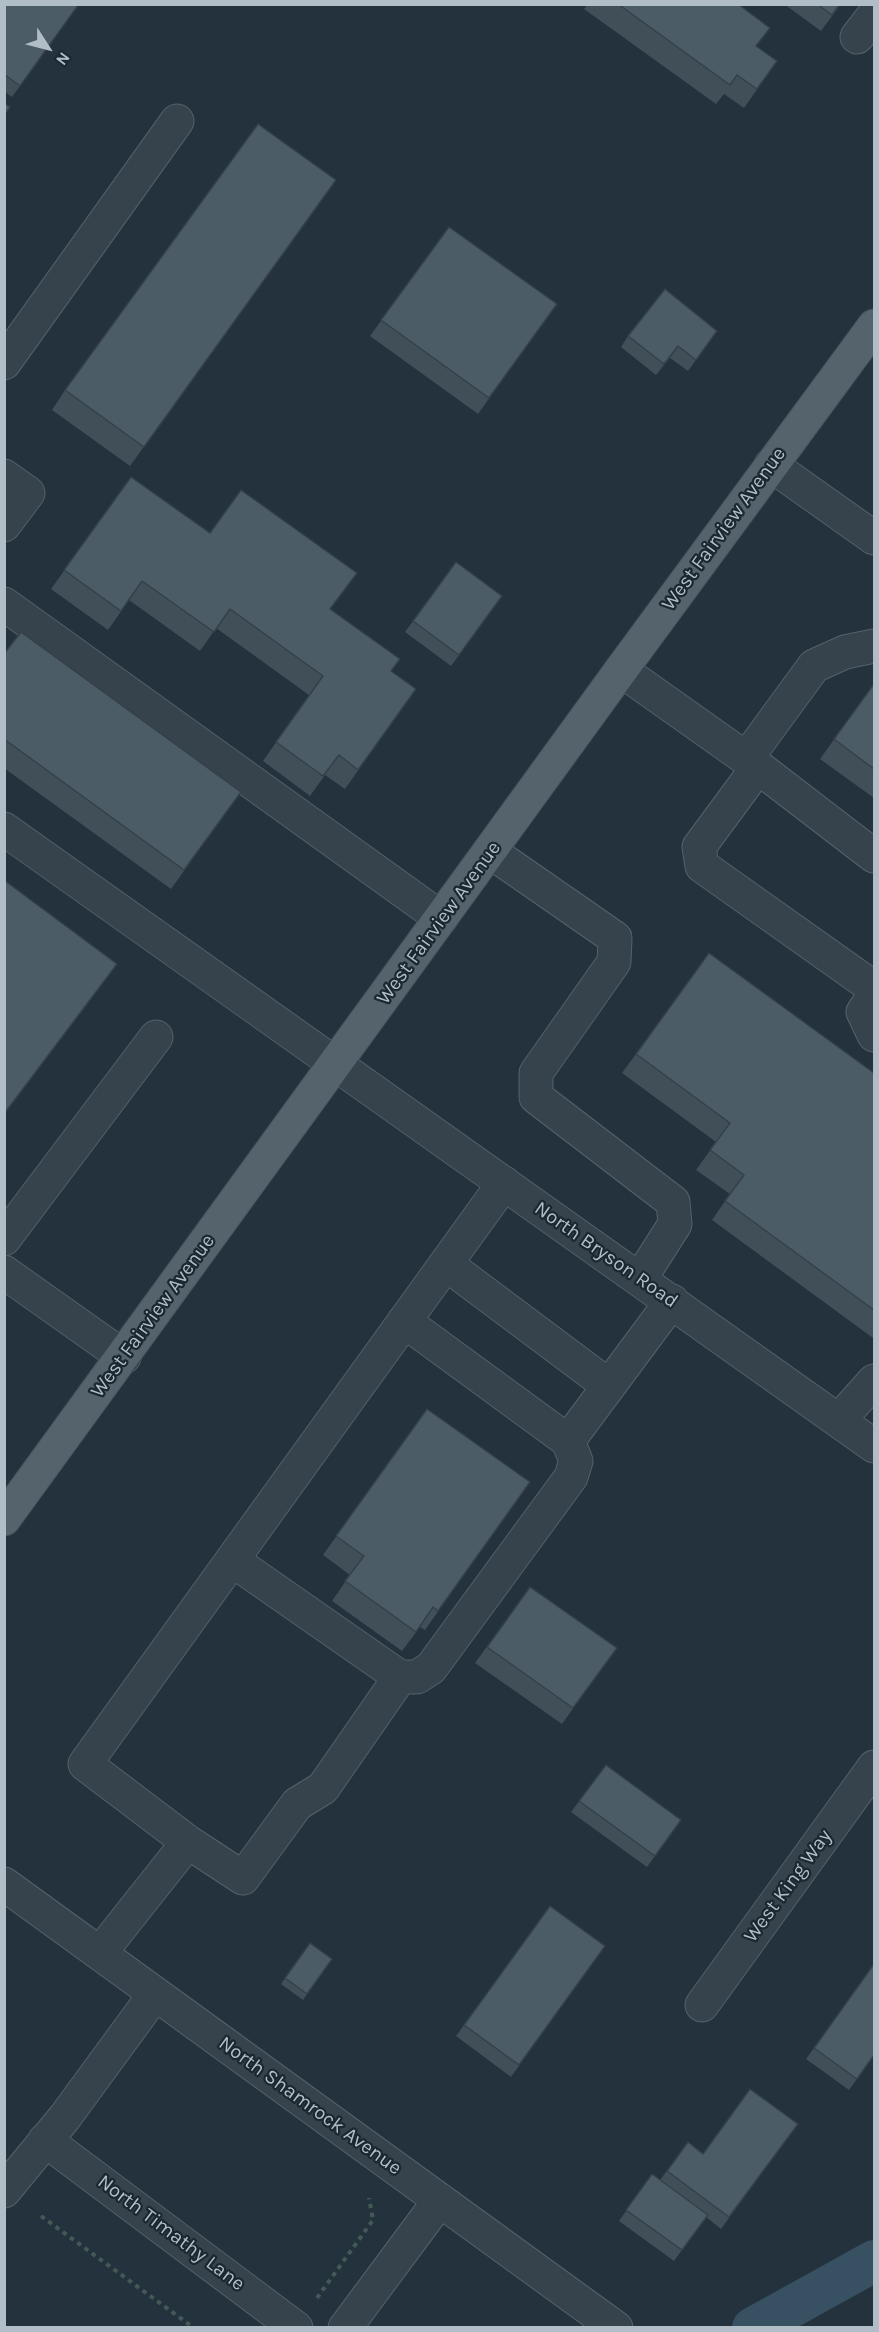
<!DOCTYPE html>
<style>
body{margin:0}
#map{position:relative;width:879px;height:2332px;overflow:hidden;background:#23323c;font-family:Karla,sans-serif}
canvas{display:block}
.frame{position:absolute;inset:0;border:6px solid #b2bec7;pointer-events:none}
.north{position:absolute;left:18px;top:18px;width:60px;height:60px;-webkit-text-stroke:4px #1c2831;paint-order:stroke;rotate:126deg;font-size:16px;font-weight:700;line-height:24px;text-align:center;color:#b2bec7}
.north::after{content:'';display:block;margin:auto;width:21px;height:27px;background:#b2bec7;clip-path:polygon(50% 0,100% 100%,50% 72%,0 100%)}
</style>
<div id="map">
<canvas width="879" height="2332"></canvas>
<div class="frame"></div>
<div class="north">N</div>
</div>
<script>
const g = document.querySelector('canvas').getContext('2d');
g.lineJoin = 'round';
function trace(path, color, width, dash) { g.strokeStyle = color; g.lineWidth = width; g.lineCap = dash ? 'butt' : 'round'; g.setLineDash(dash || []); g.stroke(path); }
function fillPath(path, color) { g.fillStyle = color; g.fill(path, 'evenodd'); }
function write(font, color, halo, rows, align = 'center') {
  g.font = font + ' Karla,sans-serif'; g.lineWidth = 4.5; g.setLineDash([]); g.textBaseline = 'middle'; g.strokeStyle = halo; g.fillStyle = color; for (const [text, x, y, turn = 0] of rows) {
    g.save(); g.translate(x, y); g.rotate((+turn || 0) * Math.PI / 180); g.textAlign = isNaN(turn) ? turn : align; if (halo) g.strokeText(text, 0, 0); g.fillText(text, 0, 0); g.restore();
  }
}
trace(new Path2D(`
 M753,2328L874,2261`), '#375162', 42);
const minor = new Path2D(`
 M857,37L874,15
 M4,363L177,121
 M771,465L874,538
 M4,476L28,493L4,525
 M4,604L441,918
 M621,670L758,767L874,856
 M746,759L814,666L845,652L874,646
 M758,767L699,847L702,866L874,988
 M4,829L874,1446
 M491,852L615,938L614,962L536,1073V1097L673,1202L675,1224L640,1279
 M874,996L863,1012L874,1035
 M4,1239L156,1037
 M446,1264L609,1386
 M4,1272L124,1357
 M839,1420L874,1381
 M568,1441L672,1301
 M232,1560L400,1677H417L431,1668L571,1477L576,1461L568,1441L404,1321
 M188,1842L243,1878L297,1804L323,1788L400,1677
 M4,1884L616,2328
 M100,1953L188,1842L85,1764L504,1183
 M702,2005L874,1767
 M45,2140L296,2328
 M4,2191L65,2117L155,1994
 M345,2328L440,2200`);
const major = new Path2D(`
 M4,1519L621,670L874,326`);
trace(minor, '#55616a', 35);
trace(major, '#434f58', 35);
trace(new Path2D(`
 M41,2216L194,2328
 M317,2298L373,2220L369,2198`), '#435958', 4, [4.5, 4.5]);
trace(minor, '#37434c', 33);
trace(major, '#55636c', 33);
fillPath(new Path2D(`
 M4,4H79L12,97L4,91Z
 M588,4H738L757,47L777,61L744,108L724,94L716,104L584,9Z
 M784,4H841L821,31Z
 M322,200L130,466L52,410L65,390Z
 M449,227L557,304L478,414L370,336Z
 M717,331L688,371L670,358L656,375L621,347L628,336Z
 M131,477L210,533L331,609L391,671L416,689L345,789L325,775L310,796L263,761L309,695L216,628L200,651L129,600L108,630L51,589Z
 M456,562L502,596L451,666L405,632Z
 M4,654L241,792L171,889L4,768Z
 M874,684V798L820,759Z
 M636,1054L874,1073V1336L873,1338L712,1220L730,1194L696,1170L716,1142L622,1073Z
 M427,1409L530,1482L425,1630L420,1627L402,1651L332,1601L350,1575L323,1555Z
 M530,1587L617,1648L562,1724L475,1663Z
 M606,1765L681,1820L647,1867L571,1812Z
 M550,1906L605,1946L511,2077L456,2036Z
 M332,1959L303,2000L281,1984L285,1978Z
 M874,1964V2056L849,2090L806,2059Z
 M798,2124L721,2229L706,2217L674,2261L619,2221L652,2174L660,2180L688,2142L703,2154Z`), '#414f59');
fillPath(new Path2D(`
 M678,346L670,358L656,375L664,364Z
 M117,964L103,983L4,1115V1114Z`), '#354048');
const building = new Path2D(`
 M4,4H79L20,86L4,74Z
 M618,4H738L770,28L756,46L777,61L757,89L737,75L730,85Z
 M817,4H840L832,15Z
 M4,103L10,107L4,115Z
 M258,124L336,180L144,447L65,390Z
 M449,227L557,304L489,398L381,320Z
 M665,289L717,331L696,360L678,346L664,364L628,336Z
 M131,477L210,533L241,490L357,573L330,609L400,659L391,671L416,689L358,770L339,755L323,776L276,742L323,676L230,609L214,632L142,581L121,611L64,570Z
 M456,562L502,596L459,655L413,621Z
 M21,632L241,792L184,870L4,739V654Z
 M874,684V769L834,739Z
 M4,880L117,964L4,1114Z
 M709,953L874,1073V1310L725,1201L744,1175L710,1150L730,1123L636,1054Z
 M427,1409L530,1482L438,1611L433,1607L416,1632L345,1581L364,1556L336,1536Z
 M530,1587L617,1648L573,1708L487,1647Z
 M606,1765L681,1820L655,1856L579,1801Z
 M550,1906L605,1946L519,2065L464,2025Z
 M310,1943L332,1959L307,1994L285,1978Z
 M874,1964V2055L857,2079L814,2048Z
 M750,2089L798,2124L729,2217L667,2171L688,2142L703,2154Z
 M652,2174L708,2215L682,2250L626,2210Z`);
fillPath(building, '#4c5c67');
trace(building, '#354048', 1.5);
write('20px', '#b2bec7', '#1c2831', [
 ["West Fairview Avenue",724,529,-54],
 ["West Fairview Avenue",439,923,-54],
 ["North Bryson Road",606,1255,35],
 ["West Fairview Avenue",153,1316,-54],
 ["West King Way",788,1886,-54],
 ["North Shamrock Avenue",310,2106,36],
 ["North Timathy Lane",171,2233,37]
]);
</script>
